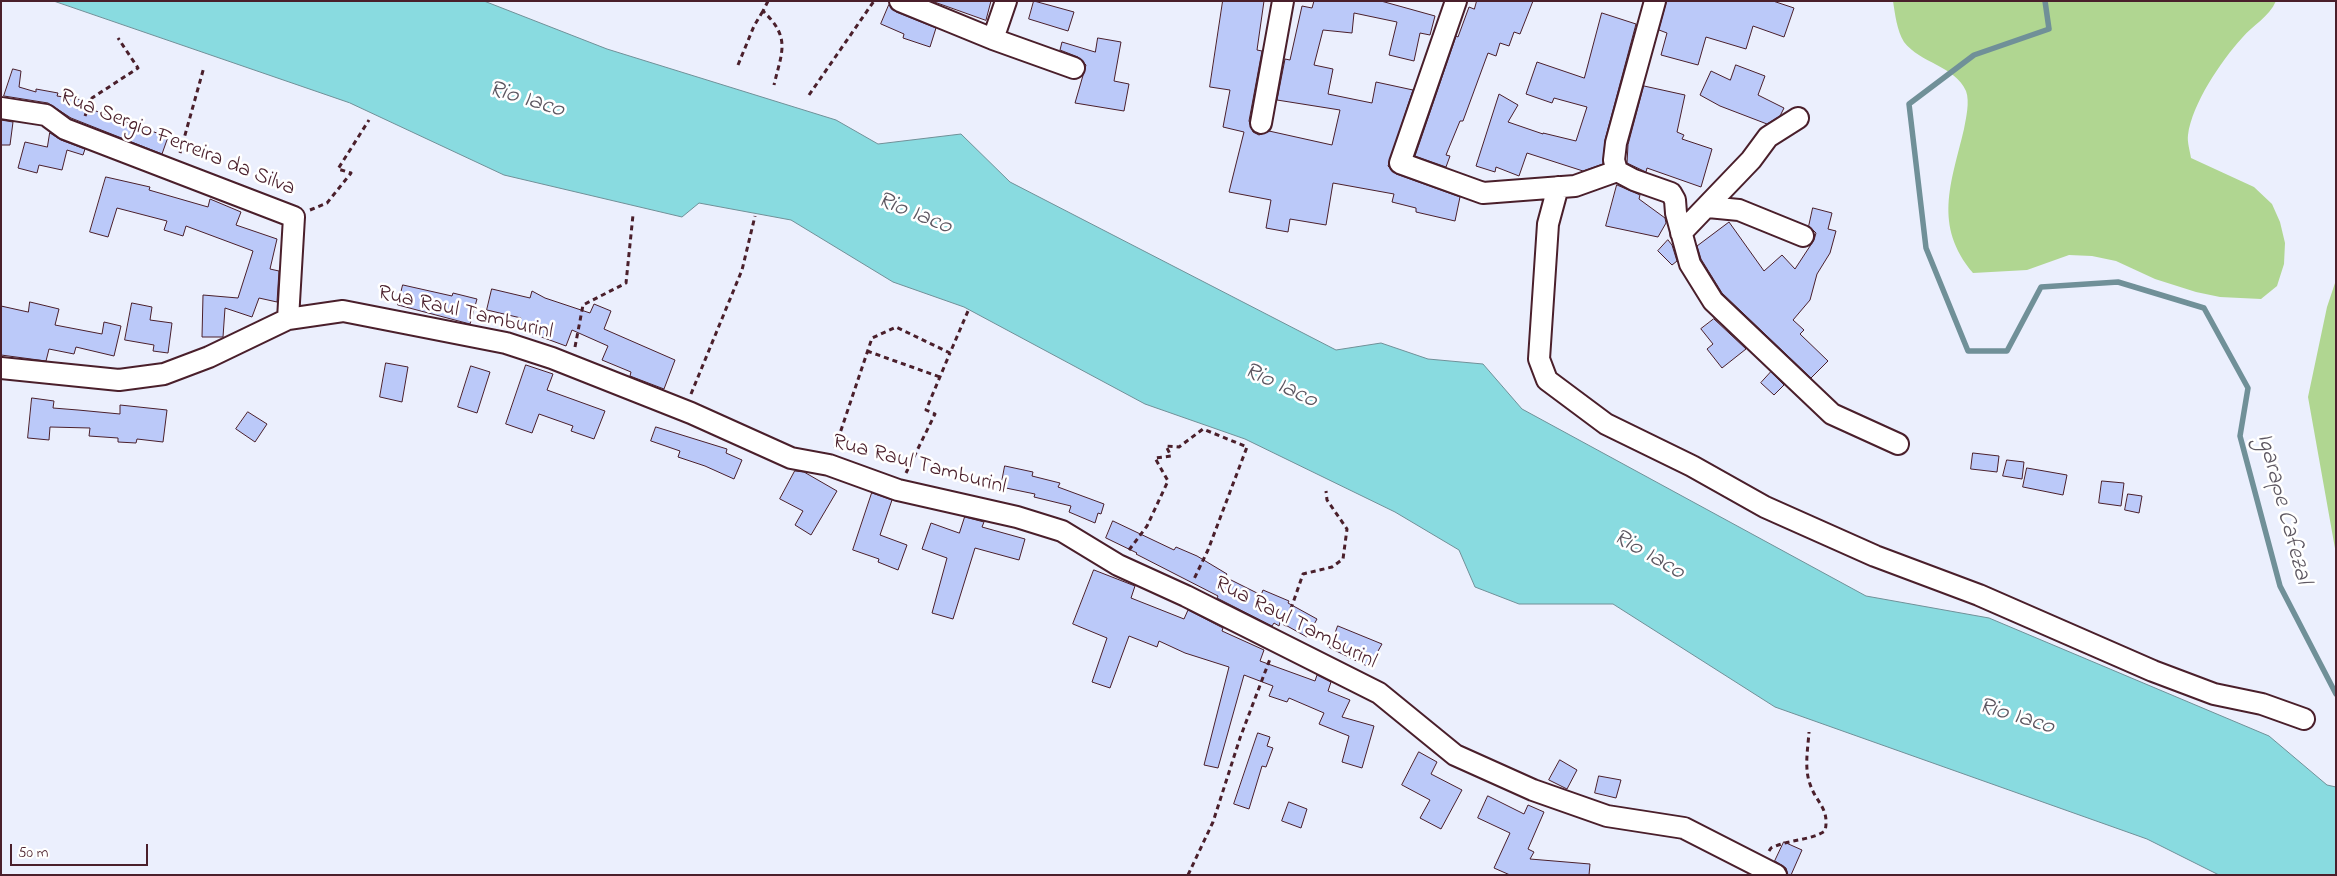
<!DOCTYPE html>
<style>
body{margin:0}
#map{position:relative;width:2337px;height:876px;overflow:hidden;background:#ebeffd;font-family:"Indie Flower",sans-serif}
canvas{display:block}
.frame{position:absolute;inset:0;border:2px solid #4a1f2b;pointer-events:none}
.scale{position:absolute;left:10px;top:844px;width:138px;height:22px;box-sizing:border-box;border:2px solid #4a1f2b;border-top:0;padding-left:6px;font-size:15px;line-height:18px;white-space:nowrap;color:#4a1f2b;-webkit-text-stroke:4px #fff;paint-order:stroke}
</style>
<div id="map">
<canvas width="2337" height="876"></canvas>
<div class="frame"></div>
<div class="scale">50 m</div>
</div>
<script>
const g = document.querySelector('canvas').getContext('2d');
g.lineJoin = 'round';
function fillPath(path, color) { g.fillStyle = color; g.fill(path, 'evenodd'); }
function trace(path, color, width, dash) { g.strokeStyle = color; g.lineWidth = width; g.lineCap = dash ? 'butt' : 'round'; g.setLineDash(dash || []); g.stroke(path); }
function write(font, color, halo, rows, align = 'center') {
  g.font = font + ' "Indie Flower",sans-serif'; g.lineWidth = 5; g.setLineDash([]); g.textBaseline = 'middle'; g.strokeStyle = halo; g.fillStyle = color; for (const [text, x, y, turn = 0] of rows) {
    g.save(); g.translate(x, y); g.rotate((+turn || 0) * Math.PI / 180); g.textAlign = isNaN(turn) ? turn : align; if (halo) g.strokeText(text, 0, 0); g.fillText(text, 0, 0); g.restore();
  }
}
fillPath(new Path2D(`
 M1893,1H2276C2269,17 2253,25 2242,38C2221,61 2192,104 2188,135C2187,142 2190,151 2191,158L2254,187L2272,204L2280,222L2285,243L2284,264L2277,286L2261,299L2220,297L2196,292L2155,279L2116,261L2092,256L2069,255L2027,270L1973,273C1933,225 1951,184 1964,129C1966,118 1970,102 1966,91C1955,66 1920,63 1904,42C1897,31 1895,14 1893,1Z
 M2336,280V554L2308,397L2327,307Z`), '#b0d691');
const water = new Path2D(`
 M54,1H484L607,49L836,120L878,144L961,134L1010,182L1336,350L1381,343L1428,359L1483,364L1522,409L1866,596L1989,618L2269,736L2327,785L2336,787V875H2219L2147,839L1775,707L1613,604H1519L1475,587L1459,550L1395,512L1245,439L1145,404L964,307L893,282L791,220L699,203L682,217L504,175L350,103Z`);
fillPath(water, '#89dbe0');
trace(water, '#709098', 1);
trace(new Path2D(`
 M2045,1L2049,29L1974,55L1909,104L1926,248L1968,351H2007L2041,287L2118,282L2204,308L2248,388L2240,436L2280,586L2336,694`), '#709098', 5.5);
const building = new Path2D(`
 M932,1H991L986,20Z
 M1034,1L1074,12L1068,31L1029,19Z
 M1223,1H1264L1257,50L1262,51L1249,121L1253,132L1259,135L1269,131L1332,145L1340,110L1277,100L1285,59L1290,60L1302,6L1312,8L1314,1H1381L1435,16L1430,35L1420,33L1414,61L1389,55L1397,22L1354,13L1352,33L1323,30L1314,65L1333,69L1328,94L1372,103L1376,82L1413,90L1388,166L1396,174L1460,197L1455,221L1416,212V208L1392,202L1394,194L1333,183L1326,225L1290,219L1288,232L1266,228L1271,200L1229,192L1244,132L1223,127L1230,90L1210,87Z
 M1477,1H1533L1520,34L1514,32L1509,46L1500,43L1496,56L1488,53L1463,121H1460L1446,155L1450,156L1446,167L1415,156L1456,36L1458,37L1469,7L1474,9Z
 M1667,1H1773L1794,8L1784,37L1753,26L1746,49L1706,37L1698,65L1661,55L1667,33L1659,30Z
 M889,5L896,12L936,28L930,47L903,38L904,34L881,24Z
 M1602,13L1636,24L1605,140L1603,164L1583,171L1527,153L1519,176L1496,167L1495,172L1476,166L1499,94L1518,105L1508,122L1543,134V133L1576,141L1587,107L1554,98L1552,103L1526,94L1537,62L1584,78Z
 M1098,38L1121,42L1114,81L1129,84L1124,111L1075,103L1086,65L1078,57L1060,50L1062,42L1095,52Z
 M1736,65L1765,76L1758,95L1784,108L1780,116L1767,124L1720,106L1700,95L1711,71L1730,80Z
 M13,69L21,71L19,87L36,92V89L58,93L57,96L83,100L82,106L168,137L162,154L71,118L48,103L4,96Z
 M1644,86L1685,95L1677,132L1684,135L1682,139L1712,149L1701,187L1647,168L1646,172L1627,163L1628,145Z
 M1,120L13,122L10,145H1Z
 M50,133L61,140L85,149L83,155L67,150L62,170L39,165L37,173L18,168L25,142L47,147Z
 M106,177L150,187L149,190L208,207L210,199L241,212L236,225L277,239L270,269L279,271L277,302L259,298L252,317L225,308L223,337H202L203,295L238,298L253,251L186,226L183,236L164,230L167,221L117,208L108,237L90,232Z
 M1617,185L1640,195L1639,199L1665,218L1666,223L1658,237L1606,226Z
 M1813,208L1832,213L1828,229L1836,231L1830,253L1817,274L1810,300L1793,320L1804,330L1800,334L1828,361L1811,378L1722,293L1701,259L1697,246L1729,222L1764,271L1782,255L1795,269L1814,240L1816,233L1809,226Z
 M1668,240L1672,245L1677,261L1672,265L1658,251Z
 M403,285L452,296L453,293L477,299L470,324L398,305Z
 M492,289L530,298L532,291L545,298L590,313L594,304L611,311L604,329L675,360L664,389L630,376L631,372L602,360L608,346L572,330L566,346L517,328L521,318L487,310Z
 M30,302L59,309L55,325L102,334L104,322L121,326L114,356L76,347L74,354L49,349L46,361L1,355V306L28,312Z
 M132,303L152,307L150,320L172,323L168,353L153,351L154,345L125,340Z
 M1714,319L1746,349L1722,368L1707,349L1713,344L1701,329Z
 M386,363L408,367L402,402L380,397Z
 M526,365L553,374L547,390L605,411L594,439L571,431L573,426L539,414L532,433L506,424Z
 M471,366L490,372L477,413L458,407Z
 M1771,372L1784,385L1774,395L1761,383Z
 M32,398L54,401L53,408L78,410L120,414V405L167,410L163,442L137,439L136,443L118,442V438L89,436L90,428L50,427L49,440L28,438Z
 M248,412L267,424L255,442L236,429Z
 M656,427L727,449L726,453L742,460L734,479L705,466L678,457L680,451L651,441Z
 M1973,453L1999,456L1997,472L1971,469Z
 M2007,460L2024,462L2022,479L2003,476Z
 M1005,466L1033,472L1032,476L1060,483L1058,487L1104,504L1101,514L1098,513L1095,523L1069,512L1071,506L1034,497L1035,494L1001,487Z
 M2027,468L2067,475L2063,495L2023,487Z
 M795,471L804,472L837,491L811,535L795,525L803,511L780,499Z
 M2102,481L2124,483L2121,506L2099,503Z
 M872,493L892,500L880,535L907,545L898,570L878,562L879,559L853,550Z
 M2128,494L2142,496L2139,513L2125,510Z
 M965,517L984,522L982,527L1025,539L1019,560L975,548L953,619L932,613L947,558L922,549L931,523L959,533Z
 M1113,521L1174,550L1176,547L1197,556L1227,574L1225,577L1261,595L1263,590L1289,601L1288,603L1317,619L1307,637L1280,622L1279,626L1274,623L1272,626L1217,598L1218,596L1136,554L1137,553L1106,538Z
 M1094,570L1135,586L1131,598L1184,619L1188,610L1223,628L1222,631L1264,650L1260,661L1315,681L1317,675L1331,682L1328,691L1350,700L1342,717L1374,726L1362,768L1342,762L1349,736L1319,724L1324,713L1289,698L1287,702L1269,696L1273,686L1244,675L1218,768L1204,765L1229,667L1185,653L1159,641L1157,647L1129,636L1110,688L1092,682L1107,638L1073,624Z
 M1338,626L1382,644L1369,667L1330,648Z
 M1258,733L1270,737L1267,746L1273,748L1266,767L1262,766L1249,809L1234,804Z
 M1419,752L1437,762L1431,774L1462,790L1441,829L1420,818L1430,800L1402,785Z
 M1560,760L1577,770L1567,789L1549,780Z
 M1599,776L1621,780L1616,798L1595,793Z
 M1488,796L1524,814L1528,805L1544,812L1528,849L1534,852L1530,859L1590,864L1589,875H1510L1494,868L1510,833L1478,818Z
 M1289,802L1307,809L1301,828L1282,821Z
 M1784,842L1802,850L1791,875H1788L1786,868L1775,861Z`);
fillPath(building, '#bbc9f9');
trace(building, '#4a1f2b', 1);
const minor = new Path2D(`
 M900,1L993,39L1074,68
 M1456,1L1400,163L1483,193L1575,186L1617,171
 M1655,1L1616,143L1614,160L1617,171L1634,180L1671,193L1675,200L1676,213L1690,264L1713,301L1832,414L1898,444
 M993,39L1006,1
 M1,108L46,115L65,129L294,217L288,319
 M1261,123L1283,1
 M1558,187L1548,224L1539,359L1547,380L1606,424L1692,466L1765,507L1875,556L1979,595L2153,671L2214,694L2262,704L2304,719
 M1708,207L1739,210L1803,236
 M1681,233L1751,160L1768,137L1798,118
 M1,368L119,380L164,374L209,357L288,319L343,311L506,343L552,358L691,413L791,458L829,465L898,490L1017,517L1062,531L1118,565L1186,596L1379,693L1455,755L1533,790L1607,816L1684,828L1776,875`);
trace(minor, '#4a1f2b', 24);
trace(new Path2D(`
 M768,1L763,11C791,38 782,51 774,85
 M738,65L754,26L763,11
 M809,95L874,1
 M85,116L92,98L138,68L118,38
 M180,153L204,67
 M310,210L327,203L351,173L338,169L369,120
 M575,347L583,305L626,283L633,215
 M867,351L940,377
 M691,394L742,270L755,216
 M835,448L872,338L896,327L950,353L968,311
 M906,473L935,414L926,410L950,353
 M1129,550L1147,526L1168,481L1155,458L1171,456L1166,446L1179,447L1203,429L1247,447L1208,550L1194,579
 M1285,626L1303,574L1332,567L1343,559L1347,529L1327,500L1326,491
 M1769,851L1771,848C1790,839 1809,841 1825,831C1830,808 1816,803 1810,784C1804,768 1808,748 1809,732
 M1188,875L1213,822L1240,738L1270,659`), '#4a1f2b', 3, [5, 4]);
trace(minor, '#fff', 20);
write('22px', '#4a1f2b', '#fff', [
 ["Rua Sergio Ferreira da Silva",177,144,22],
 ["Rua Raul Tamburinl",465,314,13],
 ["Rua Raul Tamburinl",919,466,15],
 ["Rua Raul Tamburinl",1295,624,27]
]);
write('italic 24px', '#5d5761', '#fff', [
 ["Rio Iaco",526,101,17],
 ["Rio Iaco",914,215,22],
 ["Rio Iaco",1280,387,25],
 ["Igarape Cafezal",2282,509,75],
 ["Rio Iaco",1648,556,30],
 ["Rio Iaco",2016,718,17]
]);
</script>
